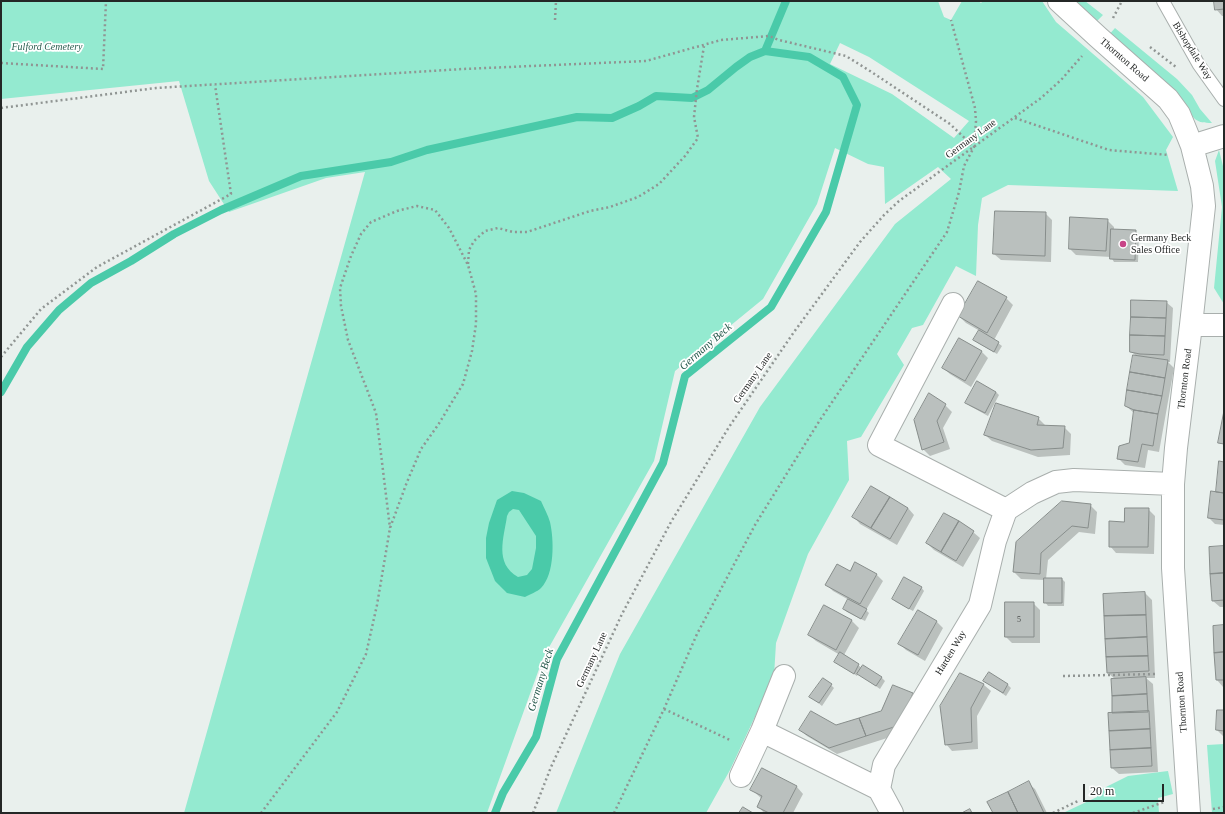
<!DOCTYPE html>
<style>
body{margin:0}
#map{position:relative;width:1225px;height:814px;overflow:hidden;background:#e9f0ed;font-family:"Times New Roman",serif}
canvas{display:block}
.frame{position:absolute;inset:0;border:2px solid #242726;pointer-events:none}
.scale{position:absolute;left:1083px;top:784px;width:81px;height:18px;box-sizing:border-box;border:2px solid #242726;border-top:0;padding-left:5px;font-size:12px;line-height:14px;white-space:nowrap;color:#242726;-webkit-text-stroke:3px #fff;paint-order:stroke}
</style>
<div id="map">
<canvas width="1225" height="814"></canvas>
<div class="frame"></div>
<div class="scale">20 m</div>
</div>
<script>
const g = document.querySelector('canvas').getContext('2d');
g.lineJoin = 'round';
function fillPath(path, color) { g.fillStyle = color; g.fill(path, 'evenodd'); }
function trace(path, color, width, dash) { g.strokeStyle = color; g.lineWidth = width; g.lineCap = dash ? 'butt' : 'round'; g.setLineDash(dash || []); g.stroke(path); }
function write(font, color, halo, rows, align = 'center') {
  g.font = font + ' "Times New Roman",serif'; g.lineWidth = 3.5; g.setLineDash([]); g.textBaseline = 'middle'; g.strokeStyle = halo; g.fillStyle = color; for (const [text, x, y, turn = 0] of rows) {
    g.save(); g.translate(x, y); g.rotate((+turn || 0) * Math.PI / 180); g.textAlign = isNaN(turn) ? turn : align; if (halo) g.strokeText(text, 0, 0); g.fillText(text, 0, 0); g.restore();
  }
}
fillPath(new Path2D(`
 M1,1H938L944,17L951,20L962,1H978L981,3L983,1H1042L1056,22L1143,97L1173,137L1166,150L1178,191L1008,185L982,198L978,225L976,276L956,266L923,325L912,328L897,354L904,365L861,437L847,441L849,480L808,554L776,643L774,676L730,770L706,813H556L620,654L760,407L895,224L951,179L938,167L885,204L884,167L868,164L835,148L817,204L763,299L675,371L654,461L543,658L487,813H184L365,172L326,178L229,212L209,181L179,81L1,99ZM840,43L869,57L969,121L954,138L892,94L830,64Z
 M1072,1H1085L1103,15L1094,24Z
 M1115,28L1177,79L1192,95L1200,109L1212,123C1196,123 1194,120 1186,106L1107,37Z
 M1219,150L1224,170V304L1214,288L1222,207L1215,161Z
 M1224,744V813H1212L1207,745Z
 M1168,771L1173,794L1158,798L1159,813H1063L1097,797L1096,792L1128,776Z`), '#94ead0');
fillPath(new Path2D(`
 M512,491L524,493L541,501C544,508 548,515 550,522C554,539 555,574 541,588C537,592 530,594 525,597L507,593L495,581L486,558V538L489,523L497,500ZM513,509L519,510L536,536V548L532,569L527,575L518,577C494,563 504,538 507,516L509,512Z`), '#4acaa9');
fillPath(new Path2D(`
 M1215,1H1224V16H1222L1216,9Z
 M1045,213L1052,220L1051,262L1001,260L994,254Z
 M1107,220L1114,227V230L1135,231L1139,234L1138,262H1114L1111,257L1076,255L1070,249Z
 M1006,298L1013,305L994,340L1002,346L997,354L978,343L974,340L980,331L966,323L959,316Z
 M1166,302L1173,308L1170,362H1168L1174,368L1159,452L1148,450L1145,468L1125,465L1118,458L1130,443L1134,413L1126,406L1136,356L1131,351Z
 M981,351L988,358L971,387L950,374L943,368Z
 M977,383L996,392L999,395L988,416L970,406L967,403Z
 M945,405L952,412L943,428L950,449L930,456L923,449L915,420Z
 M1038,418L1045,425V427H1064L1071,434L1070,455L1038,457L992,441L985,435Z
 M1224,463V525L1215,524L1209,518Z
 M871,487L908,508L914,515L897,545L860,524L854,517Z
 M1090,505L1097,512L1095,534L1079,532L1048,560L1046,579H1062L1065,582L1064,606H1048L1045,602V580L1021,579L1014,572Z
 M1148,509L1155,516L1154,554L1116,553L1110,546L1125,523Z
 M973,532L980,538L963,567L934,550L927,543Z
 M1224,547V607H1220L1213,601Z
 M851,572L876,574L883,581L866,610L869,613L865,621L847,612L844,609L849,600L833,591L827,585Z
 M921,587L924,591L913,611L896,602L893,599Z
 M1145,593L1152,600L1155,678H1146L1153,684L1158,772L1119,774L1112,768L1115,679L1108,673L1104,595Z
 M1033,603L1040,610V643H1012L1006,637Z
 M824,606L852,621L859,628L844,655L862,668L863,666L882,678L885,681L880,689L858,674L857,676L839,664L840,655L816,641L809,635Z
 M918,611L937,622L943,628L925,661L906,650L899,643Z
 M1224,626V687H1223L1217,680Z
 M960,674L984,685L991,691L977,716L978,749L952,751L946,744Z
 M984,681L1008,685L1011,688L1006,696Z
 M831,685L834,688L822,706L811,697Z
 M913,694L919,701L906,732L837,754L807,736L800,730L835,727L882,712Z
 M1224,711V737L1217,730Z
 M763,769L797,787L803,794L793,813H764L758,806L762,799L752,790Z
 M1028,783L1035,789L1047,813H994Z`), '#0003');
trace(new Path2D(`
 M1,392L27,347L59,310L91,283L131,261L174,234L221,210L301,176L391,162L427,150L577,117L612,118L639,106L656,96L692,98L708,90L736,67L750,57L765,51
 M495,813L503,793L536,737L557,659L663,463L685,376L771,307L826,212L857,105L843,77L809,57L765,51L786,1`), '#4acaa9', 8);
const building = new Path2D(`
 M1214,1H1224V9L1215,10Z
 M995,211L1046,212L1045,256L993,254Z
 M1070,217L1108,219L1106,251L1069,249Z
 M1111,229L1136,230L1135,260L1110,259Z
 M978,281L1007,297L987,333L958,316Z
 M1131,300L1167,301L1166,318L1131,317Z
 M1131,317L1166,318L1165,336L1130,335Z
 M979,330L999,342L994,352L973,340Z
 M1130,335L1165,336L1164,355L1140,354L1130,352Z
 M959,338L982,351L965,381L942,368Z
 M1133,355L1168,360L1165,378L1130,372Z
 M1130,372L1165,378L1162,396L1127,390Z
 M977,381L996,392L985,413L965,403Z
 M1127,390L1162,396L1158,414L1134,410L1125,406Z
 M929,393L946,404L937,421L944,442L922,450L914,420Z
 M996,403L1039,417L1037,425L1065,426L1063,448L1031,450L984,435Z
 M1134,410L1158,414L1153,446L1142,444L1138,462L1117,459L1119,446L1129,443Z
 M1224,411V444L1218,443Z
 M1219,461L1224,462V493L1216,492Z
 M871,486L890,497L871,528L852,517Z
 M1211,491L1224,493V520L1208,518Z
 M890,497L908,508L890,539L871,528Z
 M1062,501L1091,504L1088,528L1072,526L1041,553L1040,574L1013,572L1016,542Z
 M1125,508H1149L1148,547H1109V521L1124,522Z
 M944,513L959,521L941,552L926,543Z
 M959,521L974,531L956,561L941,552Z
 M1224,546V573L1210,574L1209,547Z
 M855,562L877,574L860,604L825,585L837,564L850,571Z
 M1224,573V600L1212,601L1210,574Z
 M904,577L922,587L909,609L892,599Z
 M1044,578H1062V603H1044Z
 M1145,592L1146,615L1104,616L1103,594Z
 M848,599L867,609L861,619L843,609Z
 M1005,602H1034V637H1005Z
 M824,605L852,620L836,650L808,635Z
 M918,610L937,621L918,655L898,644Z
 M1146,615L1147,637L1105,639L1104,616Z
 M1224,625V652L1214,653L1213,626Z
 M1147,637L1148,656L1106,657L1105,639Z
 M840,652L859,664L854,674L834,662Z
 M1224,652V680H1216L1214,653Z
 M1148,656L1149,671L1107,673L1106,657Z
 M863,665L882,677L876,686L857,674Z
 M989,672L1008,684L1003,693L983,681Z
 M960,673L984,684L971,708L972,742L945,745L940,706Z
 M1146,677L1147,694L1112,696L1111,679Z
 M823,678L832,684L819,703L809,697Z
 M893,685L913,693L900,725L866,736L859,718L881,711Z
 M1147,694L1148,712L1112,713V696Z
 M1217,710H1224V731L1216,730Z
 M811,711L836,725L859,718L866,736L829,748L799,730Z
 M1149,711L1150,729L1109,731L1108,713Z
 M1150,729L1151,748L1110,750L1109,731Z
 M1151,748L1152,766L1111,768L1110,750Z
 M762,768L797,786L783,813H769L757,807L762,796L750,790Z
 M1029,781L1044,813H1018L1008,792Z
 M1008,792L1018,813H993L987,802Z
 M743,807L753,813H739Z
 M970,809L972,813H962Z`);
fillPath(building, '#bac0be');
trace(building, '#878d8b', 1);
const lane = new Path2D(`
 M1163,1L1199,65L1224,100`);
const street = new Path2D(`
 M1059,1L1098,37L1168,99L1179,114L1184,126L1192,146L1202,186L1204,206L1191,325L1176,448L1173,484V568L1189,813
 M1192,146L1224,136
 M953,304L879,445L1006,510
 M1191,325H1224
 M762,731L879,789
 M741,776L762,731L784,676
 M892,813L879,789L884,765L980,605L995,541L1006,510L1032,493L1056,482L1074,480L1173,484`);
trace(lane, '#a9afad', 14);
trace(street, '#a9afad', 24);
trace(new Path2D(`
 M1113,18L1122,1
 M555,20L556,1
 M1150,47L1176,67
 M1,63L103,69L106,1
 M1,108L156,88L463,69L646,61L721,40L769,36L779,40L846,56L870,71L950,124L974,147
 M1015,118L1109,150L1169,155
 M468,264L469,250L474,241L485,231L498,228L513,232H527L590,211L610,207L638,197L659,184L685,156L698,138L694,117L697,89L704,46
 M1,357L41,309L97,267L231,194L215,85
 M1063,676L1156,674
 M664,709L730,740
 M1213,809L1224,807
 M261,813L337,712L366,654L377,605L390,528L407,482L421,449L438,425L463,384L472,351L476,324V294L468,265L449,228L435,210L417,206L397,211L371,222L361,234L351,256L340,288L341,306L348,340L376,413L390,528
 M533,813L551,767L622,614L671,522L729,427L794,332L860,242L884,215L899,201L1041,98L1061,80L1082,56
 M614,813L664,709L697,634L755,525L820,420L947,232L959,192L964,166L974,147L976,121L975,108L951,20
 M1053,813L1080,800
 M1133,813L1164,802`), '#909593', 2.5, [2, 3]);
trace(lane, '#fff', 12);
trace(street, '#fff', 22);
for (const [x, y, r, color] of [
 [1123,244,4,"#c84387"]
]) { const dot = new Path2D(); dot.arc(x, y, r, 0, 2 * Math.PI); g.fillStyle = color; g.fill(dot); trace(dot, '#fff', 1.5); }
write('8px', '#4a4d4c', null, [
 ["5",1019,620]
]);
write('italic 10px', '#2c5f51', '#fff', [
 ["Fulford Cemetery",47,47]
]);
write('10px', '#242726', '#fff', [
 ["Bishopdale Way",1192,51,58],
 ["Thornton Road",1124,60,41],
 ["Germany Lane",971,139,-36],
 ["Germany Lane",753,378,-55],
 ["Thornton Road",1185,379,-83],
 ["Harden Way",951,653,-59],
 ["Germany Lane",592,660,-65],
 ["Thornton Road",1182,702,-94]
]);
write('10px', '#242726', '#fff', [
 ["Germany Beck",1131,238],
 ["Sales Office",1131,250]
], 'left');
write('italic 11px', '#235749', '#fff', [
 ["Germany Beck",706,347,-41],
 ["Germany Beck",541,680,-73]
]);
</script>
